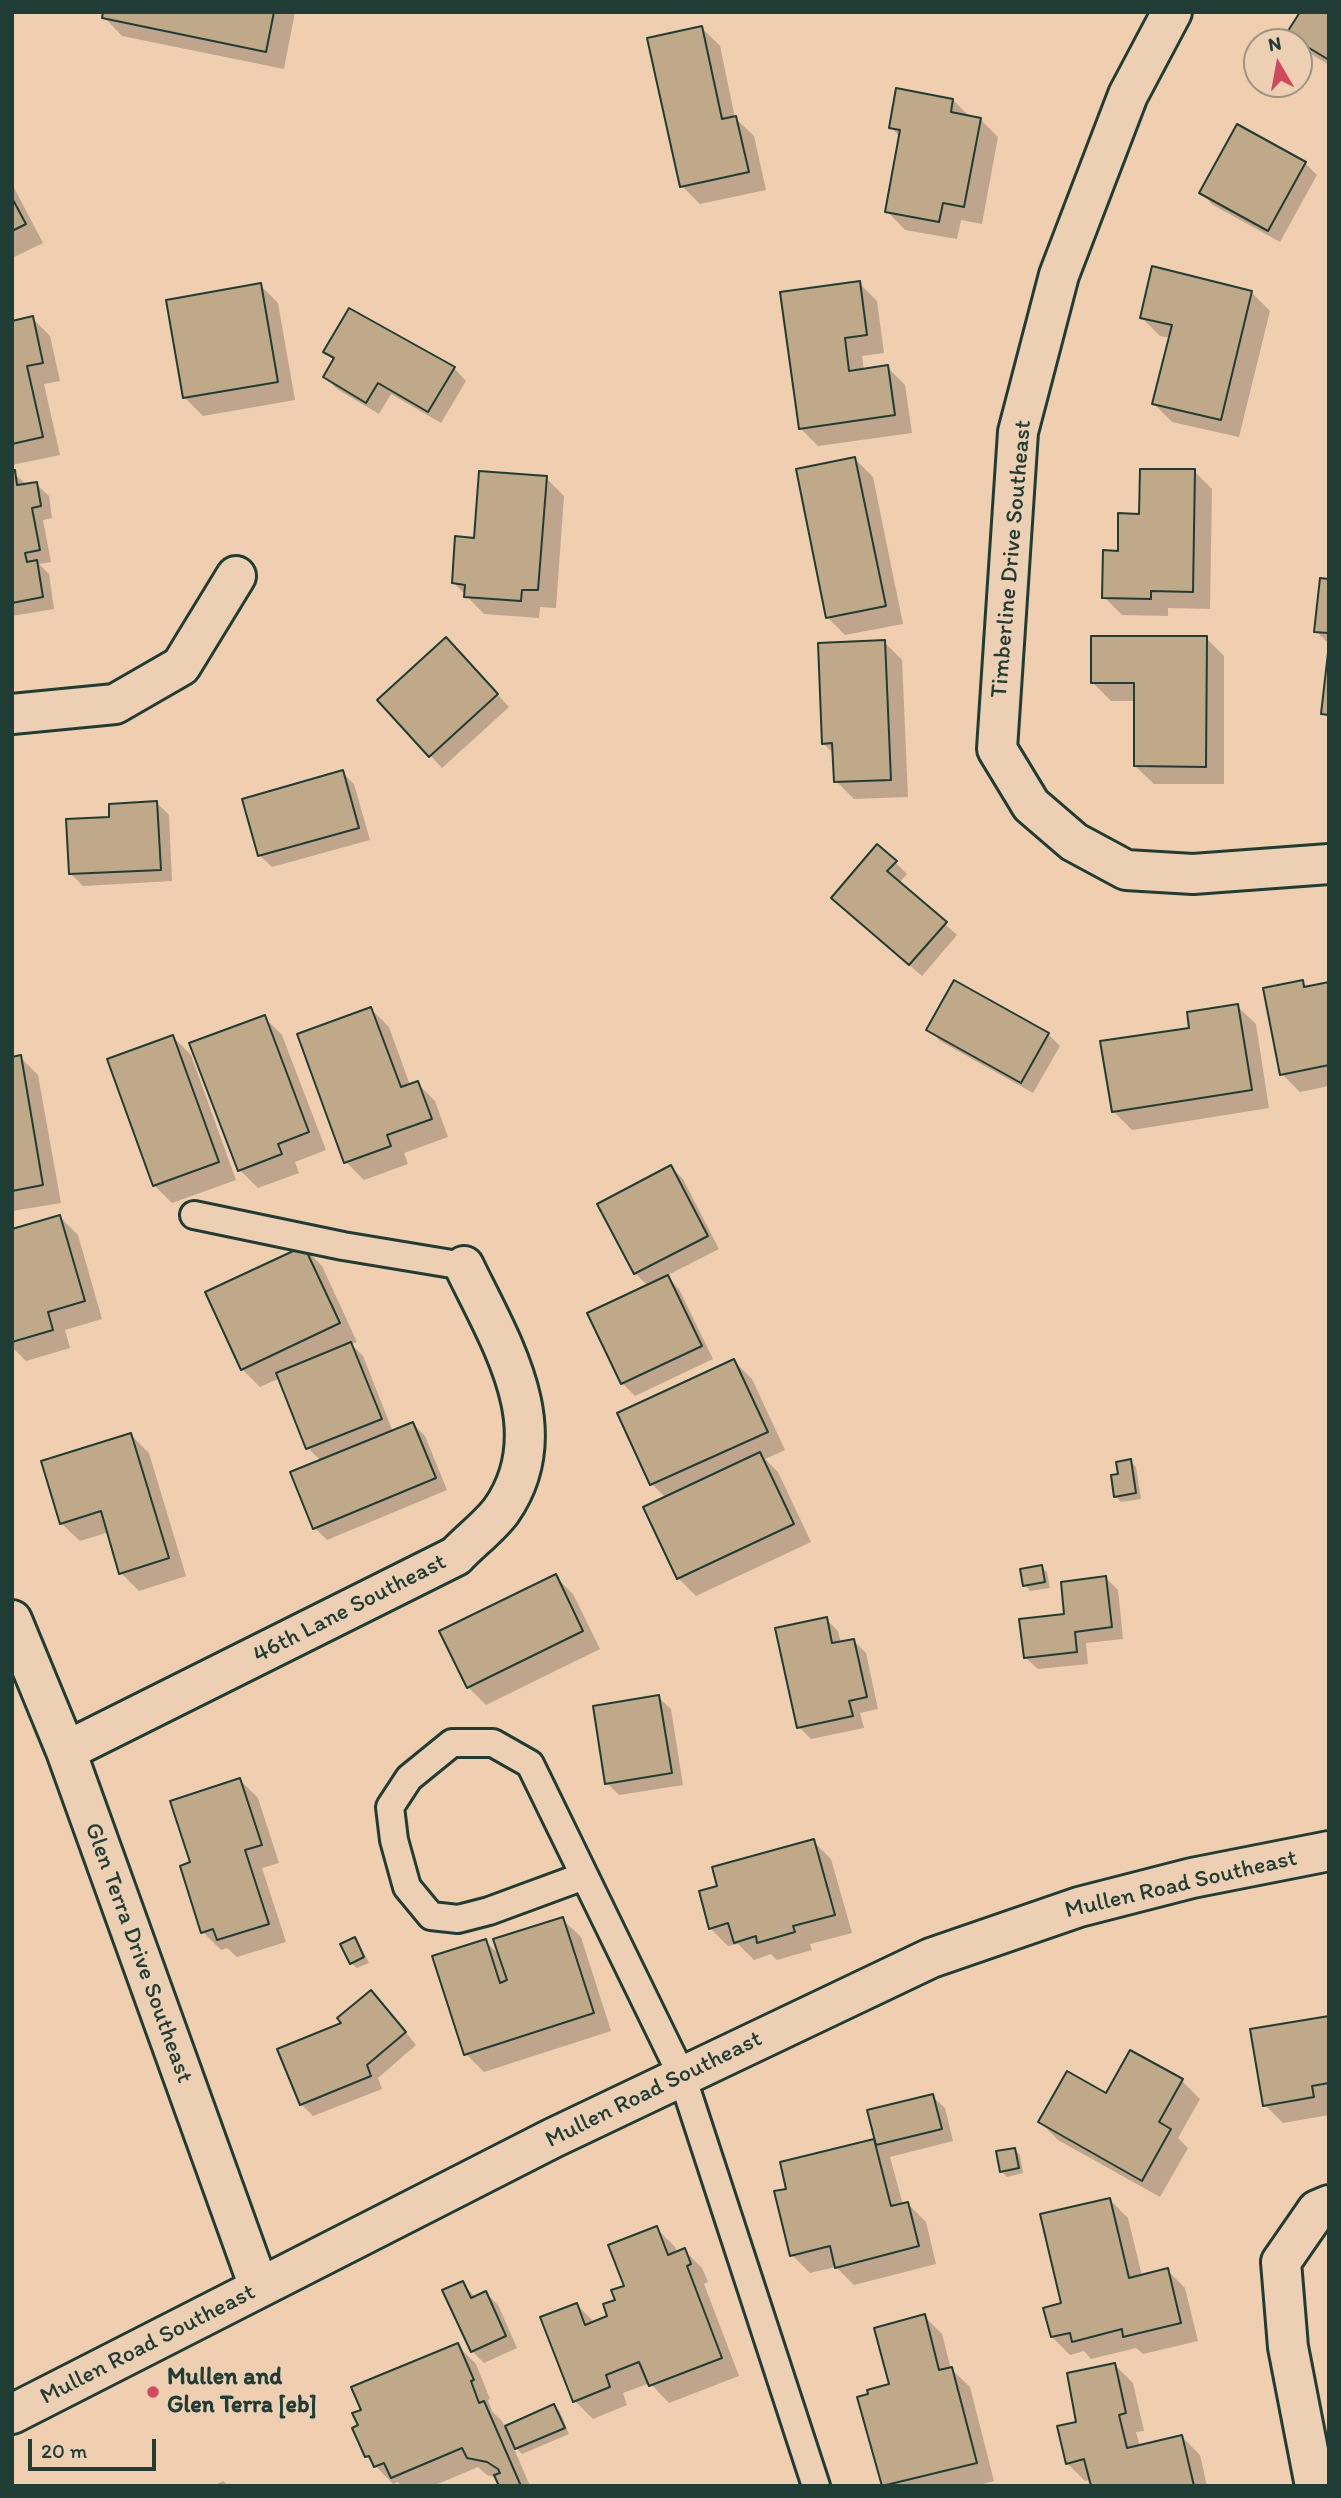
<!DOCTYPE html>
<style>
body{margin:0}
#map{position:relative;width:1341px;height:2498px;overflow:hidden;background:#efcfb0;font-family:Itim,sans-serif}
canvas{display:block}
.frame{position:absolute;inset:0;border:14px solid #1f3d34;pointer-events:none}
.north{position:absolute;left:1243px;top:28px;width:70px;height:70px;box-sizing:border-box;background:#edcfb3;border:2px solid #9b9580;border-radius:50%;rotate:350deg;font-size:19px;font-weight:700;line-height:28px;text-align:center;color:#1f3d34}
.north::after{content:'';display:block;margin:auto;width:24px;height:32px;background:#d1495b;clip-path:polygon(50% 0,100% 100%,50% 72%,0 100%)}
.scale{position:absolute;left:28px;top:2439px;width:128px;height:32px;box-sizing:border-box;border:4px solid #1f3d34;border-top:0;padding-left:9px;font-size:21px;line-height:24px;white-space:nowrap;color:#1f3d34;-webkit-text-stroke:5px #edcfb3;paint-order:stroke}
</style>
<div id="map">
<canvas width="1341" height="2498"></canvas>
<div class="frame"></div>
<div class="north">N</div>
<div class="scale">20 m</div>
</div>
<script>
const g = document.querySelector('canvas').getContext('2d');
g.lineJoin = 'round';
function fillPath(path, color) { g.fillStyle = color; g.fill(path, 'evenodd'); }
function trace(path, color, width, dash) { g.strokeStyle = color; g.lineWidth = width; g.lineCap = dash ? 'butt' : 'round'; g.setLineDash(dash || []); g.stroke(path); }
function write(font, color, halo, rows, align = 'center') {
  g.font = font + ' Itim,sans-serif'; g.lineWidth = 7; g.setLineDash([]); g.textBaseline = 'middle'; g.strokeStyle = halo; g.fillStyle = color; for (const [text, x, y, turn = 0] of rows) {
    g.save(); g.translate(x, y); g.rotate((+turn || 0) * Math.PI / 180); g.textAlign = isNaN(turn) ? turn : align; if (halo) g.strokeText(text, 0, 0); g.fillText(text, 0, 0); g.restore();
  }
}
fillPath(new Path2D(`
 M105,12H295L284,69L122,36L104,17Z
 M1329,12V65L1306,51L1288,33Z
 M702,28L720,46L735,118L754,136L766,190L700,204L682,186Z
 M953,100L970,117L980,119L998,137L982,224L961,220L957,239L905,230L887,211L901,138L891,127Z
 M1305,163L1317,175L1280,242L1213,205L1201,192Z
 M12,184L43,243L12,258Z
 M859,283L877,301L884,353L862,356L864,370L887,367L905,385L912,433L818,446L800,428Z
 M260,285L278,303L295,400L203,416L185,398Z
 M1252,293L1270,311L1239,437L1172,422L1154,404L1171,338L1160,336L1142,318Z
 M32,318L50,336L60,381L44,384L60,455L12,465V323Z
 M326,352L454,368L466,381L441,423L391,394L379,414L337,389L325,377L335,361Z
 M855,459L873,477L903,624L845,635L827,617Z
 M1194,471L1212,489L1210,609L1168,608V616L1122,615L1104,597L1119,552L1141,516Z
 M12,472L26,484H36L49,496L52,518L43,520L51,562L39,564L49,574L54,609L12,616Z
 M546,478L564,496L556,608L540,607L539,618L484,614L454,583L476,540Z
 M1329,581V644L1316,631Z
 M1206,638L1224,656V784H1154L1135,766V701H1111L1093,683Z
 M884,642L902,660L908,797L854,799L836,781L834,754L824,744Z
 M458,651L509,707L442,768L379,700Z
 M342,772L354,784L370,840L272,867L259,855Z
 M157,803L169,815L172,881L83,886L71,874L111,819Z
 M895,862L907,874L899,883L957,935L922,976L846,910Z
 M1302,982L1309,988L1329,984V1086L1300,1092L1282,1074Z
 M1237,1006L1256,1024L1269,1108L1132,1130L1114,1112Z
 M371,1009L389,1027L410,1085L417,1083L435,1101L448,1137L404,1153L408,1164L364,1180L346,1162Z
 M264,1017L282,1035L326,1150L295,1162L299,1173L258,1188L240,1170Z
 M928,1029L1048,1034L1060,1046L1033,1093L940,1041Z
 M173,1037L191,1055L236,1180L172,1203L154,1185Z
 M20,1057L38,1075L61,1203L12,1211V1059Z
 M671,1167L683,1179L719,1249L666,1276L679,1289L713,1359L635,1396L622,1383L590,1314L648,1286L635,1273Z
 M60,1217L78,1235L102,1319L65,1330L70,1348L26,1361L12,1347V1231Z
 M304,1248L322,1266L357,1342L351,1344L363,1356L393,1432L413,1424L425,1436L447,1490L327,1540L315,1528L321,1461L308,1448L280,1378L260,1387L242,1369Z
 M734,1361L752,1379L785,1450L765,1459L778,1472L811,1542L696,1596L678,1578L666,1498L652,1484Z
 M131,1435L149,1453L186,1576L139,1591L121,1573L109,1532L80,1541L61,1523Z
 M1130,1461L1136,1467L1141,1499L1121,1502L1116,1497L1120,1475Z
 M1041,1567L1047,1572L1050,1588L1030,1591L1025,1585Z
 M555,1576L573,1594L600,1649L486,1705L468,1687Z
 M1106,1578L1118,1590L1123,1639L1086,1643L1088,1664L1038,1669L1025,1657Z
 M826,1619L838,1631L841,1643L854,1641L866,1653L878,1709L860,1713L864,1728L811,1739L799,1727Z
 M658,1697L671,1709L683,1785L619,1795L607,1783Z
 M240,1780L258,1798L279,1863L262,1868L286,1942L237,1957L227,1948L221,1950L203,1932L192,1863Z
 M813,1841L831,1859L852,1933L810,1944L812,1950L777,1960L771,1954L754,1960L738,1944L728,1946L710,1928L719,1887Z
 M562,1919L581,1937L611,2031L484,2072L466,2054L485,1941L501,1956Z
 M355,1939L360,1945L369,1963L357,1968L351,1963Z
 M383,2004L416,2045L378,2078L382,2089L313,2116L301,2104L344,2023Z
 M1329,2017V2115L1283,2123L1265,2105Z
 M1182,2081L1200,2099L1178,2138L1188,2148L1160,2197L1058,2140L1040,2122L1107,2095Z
 M932,2096L945,2108L953,2141L890,2157L903,2205L908,2204L926,2222L936,2264L854,2285L836,2267L810,2273L792,2255L789,2190L782,2163L876,2140Z
 M1014,2149L1020,2155L1023,2173L1007,2177L1001,2171Z
 M1110,2200L1128,2218L1142,2276L1167,2270L1185,2288L1198,2341L1143,2354L1136,2348L1091,2359L1084,2351L1070,2355L1052,2337L1063,2305Z
 M656,2228L675,2247L677,2253L684,2250L702,2268L708,2282L704,2284L739,2376L669,2403L650,2383L623,2393L627,2405L593,2419L575,2401L577,2305L595,2323L610,2317Z
 M462,2283L476,2298L486,2293L498,2305L517,2348L484,2363L472,2351Z
 M924,2316L942,2334L951,2369L970,2387L994,2481L976,2486H884L859,2398L891,2385Z
 M458,2346L476,2364L490,2399L488,2400L492,2411L502,2421L505,2428L554,2406L560,2412L569,2434L522,2454L512,2444L530,2486H501L497,2478L487,2475L478,2467L433,2486H401L398,2482L393,2484L366,2456L360,2426L363,2410Z
 M1115,2365L1133,2383L1144,2431L1136,2432L1140,2447L1182,2437L1200,2455L1207,2486H1092L1091,2480L1085,2481L1067,2463Z
 M223,2481L228,2486H213Z`), '#0003');
const building = new Path2D(`
 M103,12H274L266,52L102,18Z
 M1300,12H1329V60L1286,34Z
 M702,26L722,119L736,116L749,172L680,187L647,38Z
 M896,88L953,99L951,112L981,118L964,207L943,203L939,222L885,212L900,130L889,128Z
 M1237,124L1306,162L1268,231L1199,193Z
 M12,198L26,224L12,231Z
 M1152,266L1252,291L1221,420L1152,404L1172,325L1140,318Z
 M860,281L867,335L845,338L849,371L888,365L895,415L799,429L780,292Z
 M261,283L278,382L183,398L166,300Z
 M349,308L455,367L428,412L378,383L366,403L323,377L334,358L323,352Z
 M33,316L43,363L27,366L43,437L12,444V321Z
 M855,457L886,606L826,618L796,469Z
 M1140,469H1195L1193,592L1151,591V599L1102,598L1103,550L1118,551V513L1139,514Z
 M12,470H15L17,485L37,482L41,506L32,508L40,550L25,553L27,562L37,560L43,597L12,603Z
 M479,471L547,476L538,590H522L521,601L464,597L465,585L452,583L455,536L474,538Z
 M1320,578L1329,579V633L1314,632Z
 M1091,636H1207L1206,767L1134,766V683H1091Z
 M446,637L498,694L429,757L377,700Z
 M885,640L891,780L834,782L832,743L822,744L818,643Z
 M1329,644V715L1321,714Z
 M343,770L359,828L258,856L242,799Z
 M157,801L161,870L69,874L66,819L109,817V804Z
 M877,844L897,861L887,871L947,922L909,965L831,898Z
 M954,980L1049,1033L1021,1083L926,1030Z
 M1303,980L1304,987L1329,982V1065L1280,1075L1263,988Z
 M1238,1004L1252,1090L1112,1112L1100,1041L1189,1028L1187,1012Z
 M371,1007L401,1087L418,1081L432,1119L387,1135L391,1146L344,1163L297,1034Z
 M265,1015L309,1132L278,1144L282,1154L238,1171L189,1043Z
 M173,1035L219,1162L153,1186L107,1059Z
 M21,1055L43,1185L12,1191V1057Z
 M671,1165L708,1236L634,1274L597,1204Z
 M60,1215L85,1301L48,1312L53,1330L12,1342V1229Z
 M304,1246L340,1323L241,1370L205,1292Z
 M668,1275L702,1346L621,1384L587,1313Z
 M351,1342L382,1419L306,1449L276,1373Z
 M734,1359L768,1432L650,1485L617,1413Z
 M413,1422L436,1478L313,1529L290,1472Z
 M131,1433L169,1558L119,1574L101,1511L60,1524L41,1461Z
 M760,1452L794,1524L677,1579L643,1507Z
 M1131,1459L1136,1493L1114,1497L1111,1475L1118,1474L1116,1462Z
 M1042,1565L1045,1582L1023,1586L1020,1569Z
 M556,1574L583,1631L467,1688L439,1631Z
 M1106,1576L1112,1627L1075,1632L1077,1652L1024,1658L1019,1619L1064,1614L1061,1582Z
 M827,1617L832,1643L854,1639L867,1697L849,1701L853,1716L797,1728L775,1628Z
 M659,1695L672,1773L605,1784L593,1706Z
 M240,1778L262,1845L245,1850L269,1924L217,1940L213,1929L201,1933L180,1866L190,1862L170,1801Z
 M814,1839L835,1915L793,1926L795,1932L757,1943L756,1936L734,1943L728,1923L709,1929L699,1891L717,1886L712,1867Z
 M563,1917L594,2013L464,2055L432,1956L486,1939L500,1983L507,1980L493,1939Z
 M355,1937L364,1957L350,1964L340,1944Z
 M371,1990L406,2032L367,2065L371,2076L300,2105L277,2049L341,2023L337,2018Z
 M1329,2016V2083L1312,2086L1314,2097L1263,2106L1250,2029Z
 M1130,2050L1183,2079L1159,2122L1171,2129L1142,2181L1038,2122L1067,2071L1106,2093Z
 M933,2094L942,2129L876,2145L867,2110Z
 M874,2139L891,2206L908,2202L919,2246L835,2268L830,2246L790,2256L774,2191L786,2189L780,2162Z
 M1015,2148L1019,2168L1000,2172L996,2151Z
 M1110,2198L1129,2278L1168,2268L1181,2323L1123,2337L1122,2329L1072,2342L1070,2333L1051,2337L1043,2308L1061,2303L1040,2214Z
 M657,2226L668,2255L685,2248L691,2264L687,2266L722,2358L649,2386L639,2362L606,2375L610,2387L573,2402L540,2317L577,2303L585,2325L607,2316L603,2304L615,2300L611,2290L624,2286L608,2245Z
 M463,2281L471,2298L486,2291L506,2336L471,2352L442,2290Z
 M925,2314L939,2370L952,2367L977,2463L882,2486L857,2397L868,2394L867,2390L889,2384L874,2328Z
 M458,2343L474,2380L471,2381L479,2403L484,2401L521,2486H499L494,2475L500,2473L498,2469L487,2462L467,2458L462,2448L391,2478L384,2463L374,2467L369,2456L365,2457L352,2428L358,2425L352,2413L361,2410L351,2387Z
 M1115,2363L1126,2413L1119,2415L1127,2448L1182,2435L1194,2486H1091L1084,2459L1066,2464L1057,2426L1076,2422L1067,2373Z
 M554,2404L565,2428L515,2449L505,2426Z`);
fillPath(building, '#bfa988');
trace(building, '#1f3d34', 2);
const service = new Path2D(`
 M194,1215L343,1246L464,1266
 M584,1876L489,1911L458,1919L431,1916L407,1887L394,1840L390,1807L409,1778L452,1743H493L530,1764L682,2076L816,2486`);
const minor = new Path2D(`
 M1172,12L1128,95L1059,275L1018,432L997,749L1031,805L1074,842L1126,870L1193,874L1329,864
 M12,714L115,704L181,666L236,576
 M12,1620L66,1751L259,2287
 M66,1751L456,1556C470,1541 489,1527 501,1511C558,1430 500,1341 464,1266
 M1315,2486L1288,2347L1281,2262L1317,2210L1329,2205`);
const tertiary = new Path2D(`
 M12,2414L553,2138L931,1958L1079,1907L1192,1878L1329,1851`);
trace(service, '#1f3d34', 32);
trace(minor, '#1f3d34', 44);
trace(tertiary, '#1f3d34', 44);
trace(service, '#edcfb3', 26);
trace(minor, '#edcfb3', 38);
trace(tertiary, '#edcfb3', 38);
for (const [x, y, r, color] of [
 [153,2392,7,"#d1495b"]
]) { const dot = new Path2D(); dot.arc(x, y, r, 0, 2 * Math.PI); g.fillStyle = color; g.fill(dot); trace(dot, '#edcfb3', 2.5); }
write('24px', '#1f3d34', '#edcfb3', [
 ["Timberline Drive Southeast",1012,559,-85],
 ["46th Lane Southeast",350,1609,-27],
 ["Mullen Road Southeast",1181,1885,-13],
 ["Glen Terra Drive Southeast",138,1953,70],
 ["Mullen Road Southeast",654,2090,-26],
 ["Mullen Road Southeast",148,2345,-27]
]);
write('bold 24px', '#1f3d34', '#edcfb3', [
 ["Mullen and",167,2378],
 ["Glen Terra [eb]",167,2406]
], 'left');
</script>
